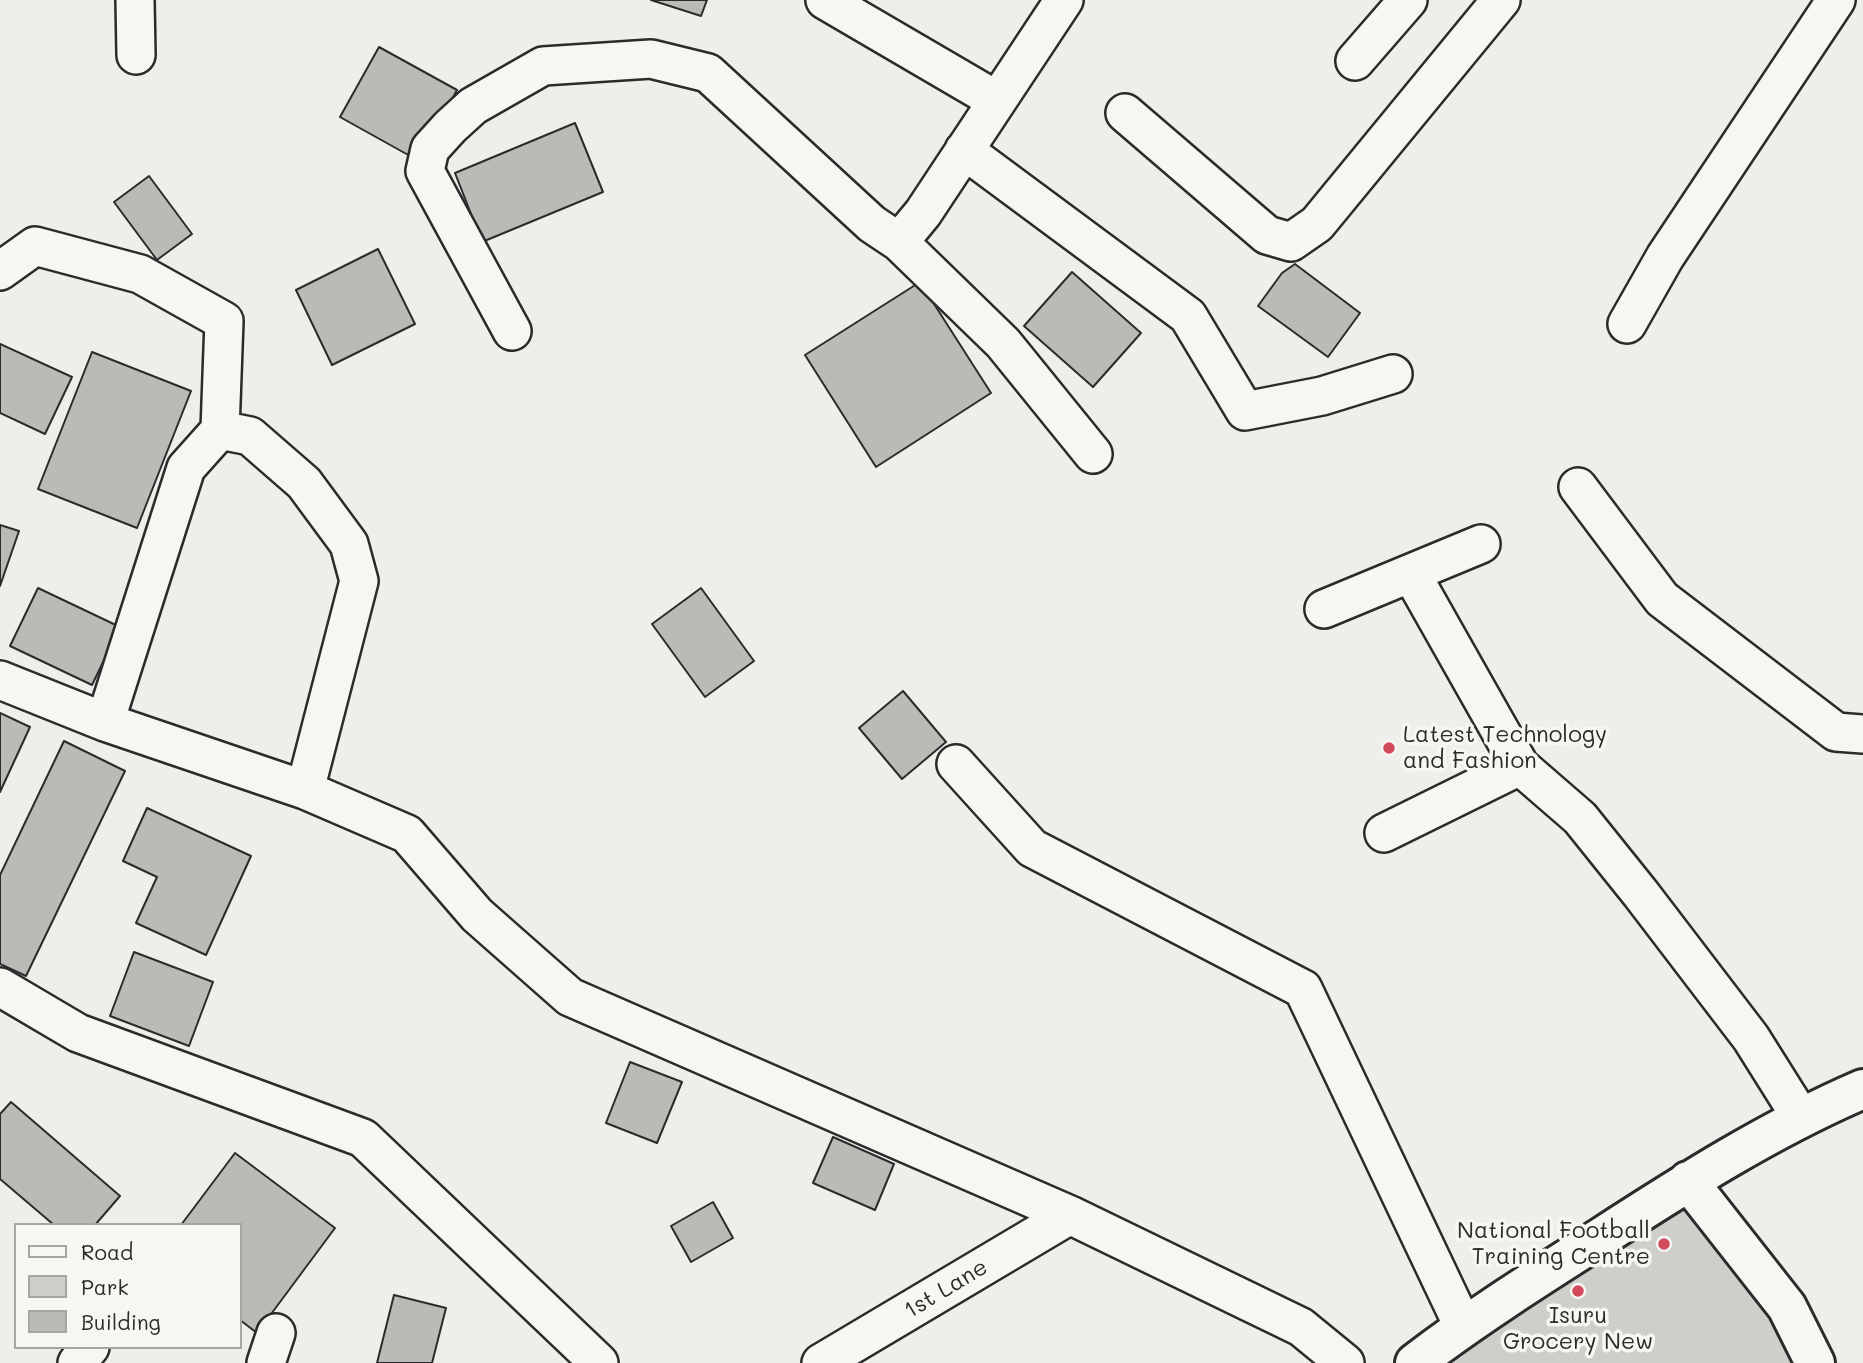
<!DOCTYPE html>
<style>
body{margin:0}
#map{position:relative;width:1863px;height:1363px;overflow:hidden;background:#eeeeea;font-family:Mali,sans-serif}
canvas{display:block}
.legend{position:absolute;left:14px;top:1223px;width:228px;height:126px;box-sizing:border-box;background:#f6f6f2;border:2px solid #a5a5a2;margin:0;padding:9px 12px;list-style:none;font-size:21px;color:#2b2b2b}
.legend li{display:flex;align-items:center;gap:14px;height:35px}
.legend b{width:35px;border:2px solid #a5a5a2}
</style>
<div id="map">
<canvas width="1863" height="1363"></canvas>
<ul class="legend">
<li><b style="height:9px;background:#f6f6f2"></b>Road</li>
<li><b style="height:19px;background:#cececa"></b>Park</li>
<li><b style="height:19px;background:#babab7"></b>Building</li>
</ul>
</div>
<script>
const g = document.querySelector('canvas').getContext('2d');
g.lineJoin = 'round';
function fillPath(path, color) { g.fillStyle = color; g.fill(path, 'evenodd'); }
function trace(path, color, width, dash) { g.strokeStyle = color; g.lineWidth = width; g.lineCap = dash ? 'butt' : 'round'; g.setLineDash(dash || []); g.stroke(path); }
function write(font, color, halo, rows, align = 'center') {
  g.font = font + ' Mali,sans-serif'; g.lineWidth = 7; g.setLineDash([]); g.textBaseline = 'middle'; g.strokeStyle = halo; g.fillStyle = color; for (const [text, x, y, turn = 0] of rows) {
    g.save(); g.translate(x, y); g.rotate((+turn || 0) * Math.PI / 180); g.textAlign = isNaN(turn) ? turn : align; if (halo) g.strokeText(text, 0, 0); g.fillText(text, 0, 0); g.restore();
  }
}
fillPath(new Path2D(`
 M1688,1181L1815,1363H1449L1463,1326Z`), '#cececa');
const building = new Path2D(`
 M651,0H707L701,16Z
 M379,47L457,90L419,161L340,117Z
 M575,123L603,192L482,242L455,173Z
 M149,176L192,234L157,260L114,202Z
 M378,249L415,324L332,365L296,290Z
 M1295,264L1360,313L1328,357L1258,306L1282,273Z
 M1072,272L1141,333L1093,387L1024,326Z
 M920,282L991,393L876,467L805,355Z
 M0,344L72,377L45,434L0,413Z
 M92,352L191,391L137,528L38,489Z
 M0,525L19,531L0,586Z
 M38,588L120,627L92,685L10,646Z
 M701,588L754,661L705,697L652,624Z
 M903,691L946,742L902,779L859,728Z
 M0,713L30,727L0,792Z
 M64,741L125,771L26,976L0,964V875Z
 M147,808L251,856L206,955L136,923L157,877L123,861Z
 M134,952L213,982L189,1046L110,1016Z
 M630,1062L682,1082L657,1143L606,1123Z
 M11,1102L120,1196L95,1225H54L0,1179V1114Z
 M833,1137L894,1164L875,1210L813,1183Z
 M235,1153L335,1228L257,1333L240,1320V1225H181Z
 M713,1202L733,1238L691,1262L671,1226Z
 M394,1295L446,1308L432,1363H377Z`);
fillPath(building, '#babab7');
trace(building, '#2b2b2b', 2);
const street = new Path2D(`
 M135,0L136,55
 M825,0L996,100
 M1355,61L1408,0
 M1125,113L1267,235L1291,242L1317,224L1501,0
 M964,150L1188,316L1245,411L1322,396L1393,374
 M899,242L1003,343L1093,454
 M0,271L35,246L140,274L224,321L220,430
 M1627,324L1665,257L1836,0
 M512,331L425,171L430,149L450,127L473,106L543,66L651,59L708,73L872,224L899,242L923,213L1064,0
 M1578,487L1662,599L1836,732L1863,734
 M1412,575L1520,766L1580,818L1641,894L1751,1038L1800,1116
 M1324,609L1481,544
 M0,680L105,722L305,790L407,834L477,915L570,997L1070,1215L1301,1327L1345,1363
 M105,722L186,468L220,430L250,436L304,483L349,544L359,581L305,790
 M956,764L1032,848L1303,989L1463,1326
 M1384,833L1520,766
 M0,987L78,1033L363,1138L599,1363
 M77,1363L90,1347
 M266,1363L276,1333
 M821,1363L1070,1215`);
const secondary = new Path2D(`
 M1688,1181L1787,1307L1815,1363
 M1415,1363C1474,1318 1537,1278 1600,1238C1685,1183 1770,1129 1863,1089`);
trace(street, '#2b2b2b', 42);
trace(secondary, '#2b2b2b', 44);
trace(street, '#f6f6f2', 37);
trace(secondary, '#f6f6f2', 38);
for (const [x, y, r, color] of [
 [1389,748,7,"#d1495b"],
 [1664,1244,7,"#d1495b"],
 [1578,1291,7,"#d1495b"]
]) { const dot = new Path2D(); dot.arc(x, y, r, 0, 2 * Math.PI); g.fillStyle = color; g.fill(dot); trace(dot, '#f6f6f2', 2.5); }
write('23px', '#2b2b2b', '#f6f6f2', [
 ["Latest Technology",1403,735],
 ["and Fashion",1403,761],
 ["National Football",1650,1231,"right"],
 ["Training Centre",1650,1257,"right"],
 ["Isuru",1578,1316,"center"],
 ["Grocery New",1578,1342,"center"]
], 'left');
write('23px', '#2b2b2b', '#f6f6f2', [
 ["1st Lane",946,1289,-31]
]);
</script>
